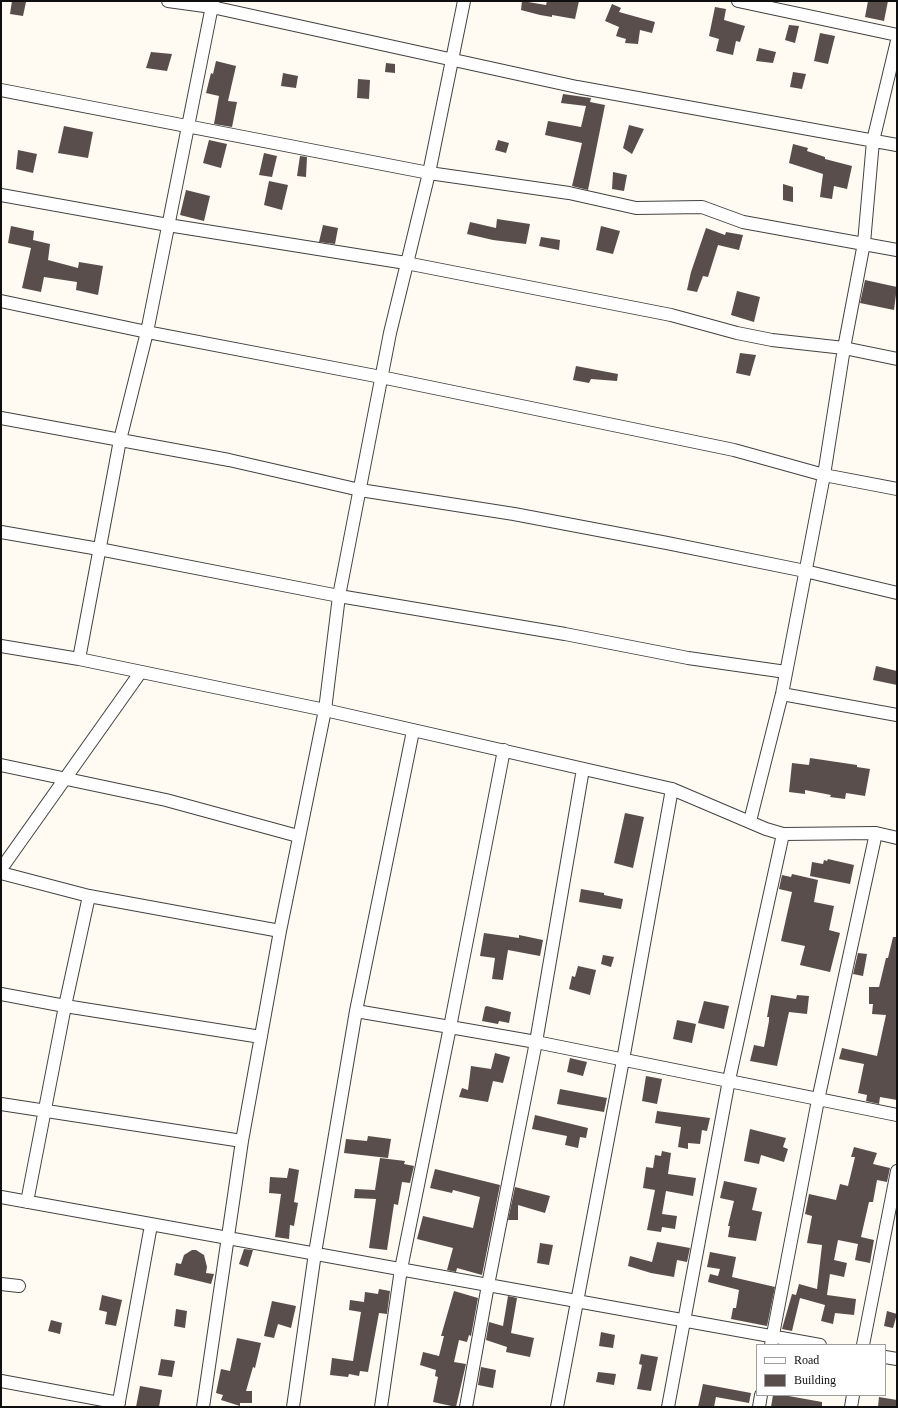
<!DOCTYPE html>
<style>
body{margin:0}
#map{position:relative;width:898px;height:1408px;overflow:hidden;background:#fffaf2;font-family:Georgia,serif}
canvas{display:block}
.frame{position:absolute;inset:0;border:2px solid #0f0f0f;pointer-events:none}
.legend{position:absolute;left:756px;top:1344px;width:130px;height:52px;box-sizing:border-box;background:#fff;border:1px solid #9f9f9f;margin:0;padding:5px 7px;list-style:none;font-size:12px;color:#0f0f0f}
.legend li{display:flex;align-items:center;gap:8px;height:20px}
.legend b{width:20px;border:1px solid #9f9f9f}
</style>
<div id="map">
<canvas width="898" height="1408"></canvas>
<div class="frame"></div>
<ul class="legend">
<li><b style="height:5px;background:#fff"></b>Road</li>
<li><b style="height:11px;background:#594e4b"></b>Building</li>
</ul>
</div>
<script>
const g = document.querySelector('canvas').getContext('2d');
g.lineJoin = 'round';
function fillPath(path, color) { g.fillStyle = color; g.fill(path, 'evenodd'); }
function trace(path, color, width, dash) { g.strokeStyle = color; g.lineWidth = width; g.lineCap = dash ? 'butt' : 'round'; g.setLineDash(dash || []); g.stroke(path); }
fillPath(new Path2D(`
 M12,1L26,2L23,16L10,14Z
 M522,1L546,5L547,1H579L575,19L552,15V17L540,15L521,10Z
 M868,1H888L884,21L865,17Z
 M612,4L621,8L619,12L655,22L652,33L640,30L638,44L625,43L626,39L616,36L619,27L605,21Z
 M715,7L726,9L724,20L745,26L740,42L736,41L733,55L716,51L719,39L709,36Z
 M789,25L799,26L795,43L785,40Z
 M820,33L835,36L828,64L814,61Z
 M759,48L776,52L773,63L756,61Z
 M151,52L172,54L167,71L146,68Z
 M216,61L236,66L228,101L237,102L232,127L214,124L219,96L206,93L211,73L213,74Z
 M386,63L395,64V73L385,72Z
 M793,72L806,74L802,89L790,87Z
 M283,73L298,76L296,88L281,86Z
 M358,79L370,80L369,99L357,98Z
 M563,94L591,98L590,102L605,105L588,190L572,186L582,143L545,135L548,121L581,127L586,106L561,103Z
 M629,125L644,129L632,154L623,148Z
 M64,126L93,132L88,158L58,153Z
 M209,140L227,144L221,168L203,163Z
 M498,140L509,143L506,153L495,150Z
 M793,144L808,148L807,151L825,157V159L852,166L847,189L834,186L832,199L820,197L823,174L789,163Z
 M18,150L37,154L33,173L16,169Z
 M264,153L277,156L272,177L259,175Z
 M300,156L307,157L306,177L297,176Z
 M613,172L627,175L624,191L612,189Z
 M269,181L288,185L282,210L264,205Z
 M783,184L793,187V202L783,200Z
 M186,190L210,196L204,221L180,215Z
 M497,219L530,224L526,244L493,240L467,234L470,222L496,228Z
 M323,225L338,228L335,244L319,242Z
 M11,226L34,231L33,240L50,244L48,260L78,268L79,262L103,266L98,295L76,290L77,282L44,277L41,292L22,288L31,248L8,243Z
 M601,226L620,231L613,254L596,250Z
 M706,228L725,235L726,232L743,235L739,250L718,245L708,277L703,276L697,292L687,290L691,272Z
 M541,237L560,240L559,250L539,246Z
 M865,280L897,287L894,310L860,303Z
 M737,291L760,297L754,322L731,315Z
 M740,353L756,355L750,376L736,373Z
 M576,366L618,374L617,381L591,379L589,383L573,380Z
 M876,666L897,671V685L873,680Z
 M810,758L857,765V767L870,769L865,796L846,793L845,799L830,797L831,795L805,790V794L789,792L792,763L809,765Z
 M625,813L644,817L633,868L614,863Z
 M828,859L854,865L850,884L810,876L812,862L823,864L824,860L827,861Z
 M792,874L818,880L814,902L834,906L829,930L840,933L830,972L800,965L805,946L781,941L792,892L779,889L782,875L791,877Z
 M581,889L604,893V895L623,899L621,909L579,902Z
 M484,933L519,938V935L543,940L540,956L508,950L503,980L492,979L495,958L480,956Z
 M893,937H897V1100L880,1097L879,1104L866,1101L867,1095L858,1093L864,1064L839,1059L842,1048L877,1056L886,1015L872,1014L873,1004H869V987H879L886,958H888Z
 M858,953L867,954L863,976L853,974Z
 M603,955L614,957L611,967L601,964Z
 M578,966L596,970L590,995L569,989L572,976L575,977Z
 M771,995L796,999L797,995L809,996L807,1014L789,1012L777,1066L750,1061L754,1045L764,1047L769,1021V1017H767Z
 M704,1001L729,1006L724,1029L698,1023Z
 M487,1006L511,1012L509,1023L499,1021L498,1024L482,1021L485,1007Z
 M677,1020L696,1024L692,1043L673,1039Z
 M495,1053L510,1057L503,1083L493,1081L488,1102L459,1097L462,1088L468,1090L471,1066L491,1069Z
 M570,1058L587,1062L583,1076L567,1072Z
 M646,1076L662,1079L657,1104L642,1101Z
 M560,1089L607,1098L604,1112L557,1104Z
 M657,1111L710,1118L707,1131L702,1130L700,1144L688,1143V1149L678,1147L681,1127L655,1123Z
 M535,1115L588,1128L586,1138L580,1137L578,1148L565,1145L567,1136L532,1129Z
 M750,1129L786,1138L783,1147L788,1149L784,1162L761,1155L759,1164L744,1161Z
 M368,1136L391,1139L388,1158L344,1153L346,1139L367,1141Z
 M854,1147L877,1153L873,1164L890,1168L887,1182L877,1180L873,1202H869L861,1237L874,1240L870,1263L855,1260L858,1244L838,1240L834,1260L847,1263L844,1277L830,1274L827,1295L856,1299L854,1315L835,1313L833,1324L821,1321L825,1305L800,1298L792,1331L782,1329L792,1294L796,1295L799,1284L817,1289L822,1245L807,1243L812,1216L805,1214L809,1194L836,1200L840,1184L848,1186L855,1157H851Z
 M662,1151L671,1153L668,1174L696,1178L693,1196L666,1191L662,1214L677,1216L675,1229L662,1227L661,1232L647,1230L655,1190L643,1188L646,1167L653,1168L655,1155L661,1156Z
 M380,1158L405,1161L404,1164L414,1166L410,1183L402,1182L398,1205L394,1204L387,1250L369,1248L376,1199L354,1198L355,1189L375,1190Z
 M289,1168L299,1170L294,1202L298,1203L294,1226L290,1225L289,1239L275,1237L281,1194L269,1193L270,1177L287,1178Z
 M435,1169L500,1185L482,1275L457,1268L456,1272L447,1270L453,1248L417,1239L423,1216L473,1228L480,1197L453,1190L452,1193L430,1188Z
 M724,1181L757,1188L752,1210L762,1212L756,1241L728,1237L730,1226H728L734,1201L720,1198Z
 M515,1187L550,1196L545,1213L518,1205V1220H508Z
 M657,1242L690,1248L687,1262L677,1260L674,1277L651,1273L628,1266L630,1256L652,1262Z
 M540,1243L553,1245L549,1265L537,1263Z
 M244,1249L253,1250L248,1267L239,1264Z
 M192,1250H196L204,1255L207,1267L206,1273L214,1274L211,1284L174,1275L176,1263L181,1264L184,1255Z
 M710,1252L736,1257L732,1277L775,1287L767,1326L731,1319L733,1308H736L739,1290L708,1282L710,1274L718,1276L720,1269L707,1267Z
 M379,1289L390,1291L387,1314L379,1313L368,1372L360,1371L359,1376L349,1374L348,1377L330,1375L332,1358L353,1361L361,1312L349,1310L350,1300L364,1302L365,1292L378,1294Z
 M454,1291L478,1298L471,1336L469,1335L467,1342L459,1340L454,1362L466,1364L456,1407L433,1402L438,1377L435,1376L436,1370L420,1365L423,1352L439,1356L444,1336H441Z
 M102,1295L122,1300L116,1326L105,1324L107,1312L99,1310Z
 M508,1296L517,1298L511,1333L534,1338L530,1357L506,1352L507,1347L486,1340L489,1322L503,1326Z
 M272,1301L296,1306L291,1328L278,1324L274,1338L264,1336Z
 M176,1309L187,1311L185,1328L174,1326Z
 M887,1311L897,1314L893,1328L884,1326Z
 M51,1320L62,1323L60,1334L48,1331Z
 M601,1332L615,1335L613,1348L599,1346Z
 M237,1338L261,1343L255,1368L253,1367L246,1391H252V1403H240V1406L221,1400L223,1395L216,1393L221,1369L230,1371Z
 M641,1354L658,1357L651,1391L637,1389L642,1365L639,1364Z
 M161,1359L175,1361L172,1377L158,1375Z
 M481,1367L496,1370L493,1388L478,1385Z
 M598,1372L616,1374L614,1385L596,1382Z
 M703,1384L751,1393L749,1403L716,1397L714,1407H698Z
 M140,1386L162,1390L159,1407H136Z
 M773,1395H783L822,1402V1407H771Z
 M879,1397L897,1400V1407H878Z`), '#594e4b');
const minor = new Path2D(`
 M168,1L212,7L577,87L897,145
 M738,1L897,35
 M1,90L429,173L569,193L636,208L702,207L743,222L897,250
 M1,195L168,225L406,263L671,315L737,333L772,340L844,348L897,359
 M1,301L147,332L381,377L734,450L824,475L897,489
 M1,418L229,460L360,490L514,514L667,543L805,571L897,593
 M1,532L99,549L339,596L565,634L688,658L786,672
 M1,646L79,659L325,710L672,789L766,829L783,834L876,833L897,838
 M79,659L120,440L147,332L213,1
 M782,694L897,715
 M1,765L166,800L298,836
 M750,821L782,694L824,475L844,348L864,243L873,141L897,41
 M1,869L140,673
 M1,873L89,896L280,931
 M1,994L65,1006L261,1037
 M356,1011L450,1027L504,750
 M1,1104L242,1141
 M1,1197L820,1345
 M27,1202L65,1006L89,896
 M1,1284L19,1286
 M771,1345L818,1100L876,833
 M863,1345L897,1171
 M885,1357L897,1359
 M1,1381L119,1403
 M118,1407L151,1225
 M203,1407L242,1141L280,931L325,710L339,596L390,333L429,173L464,1
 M293,1407L315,1253L356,1011L413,731
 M381,1407L401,1269L450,1027L536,1042L897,1115
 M466,1407L488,1285L536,1042L583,769
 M557,1407L623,1060L672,789
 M668,1407L729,1080L783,834
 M759,1407L761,1395
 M851,1407L853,1395`);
trace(minor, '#424242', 14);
trace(minor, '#fff', 12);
</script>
